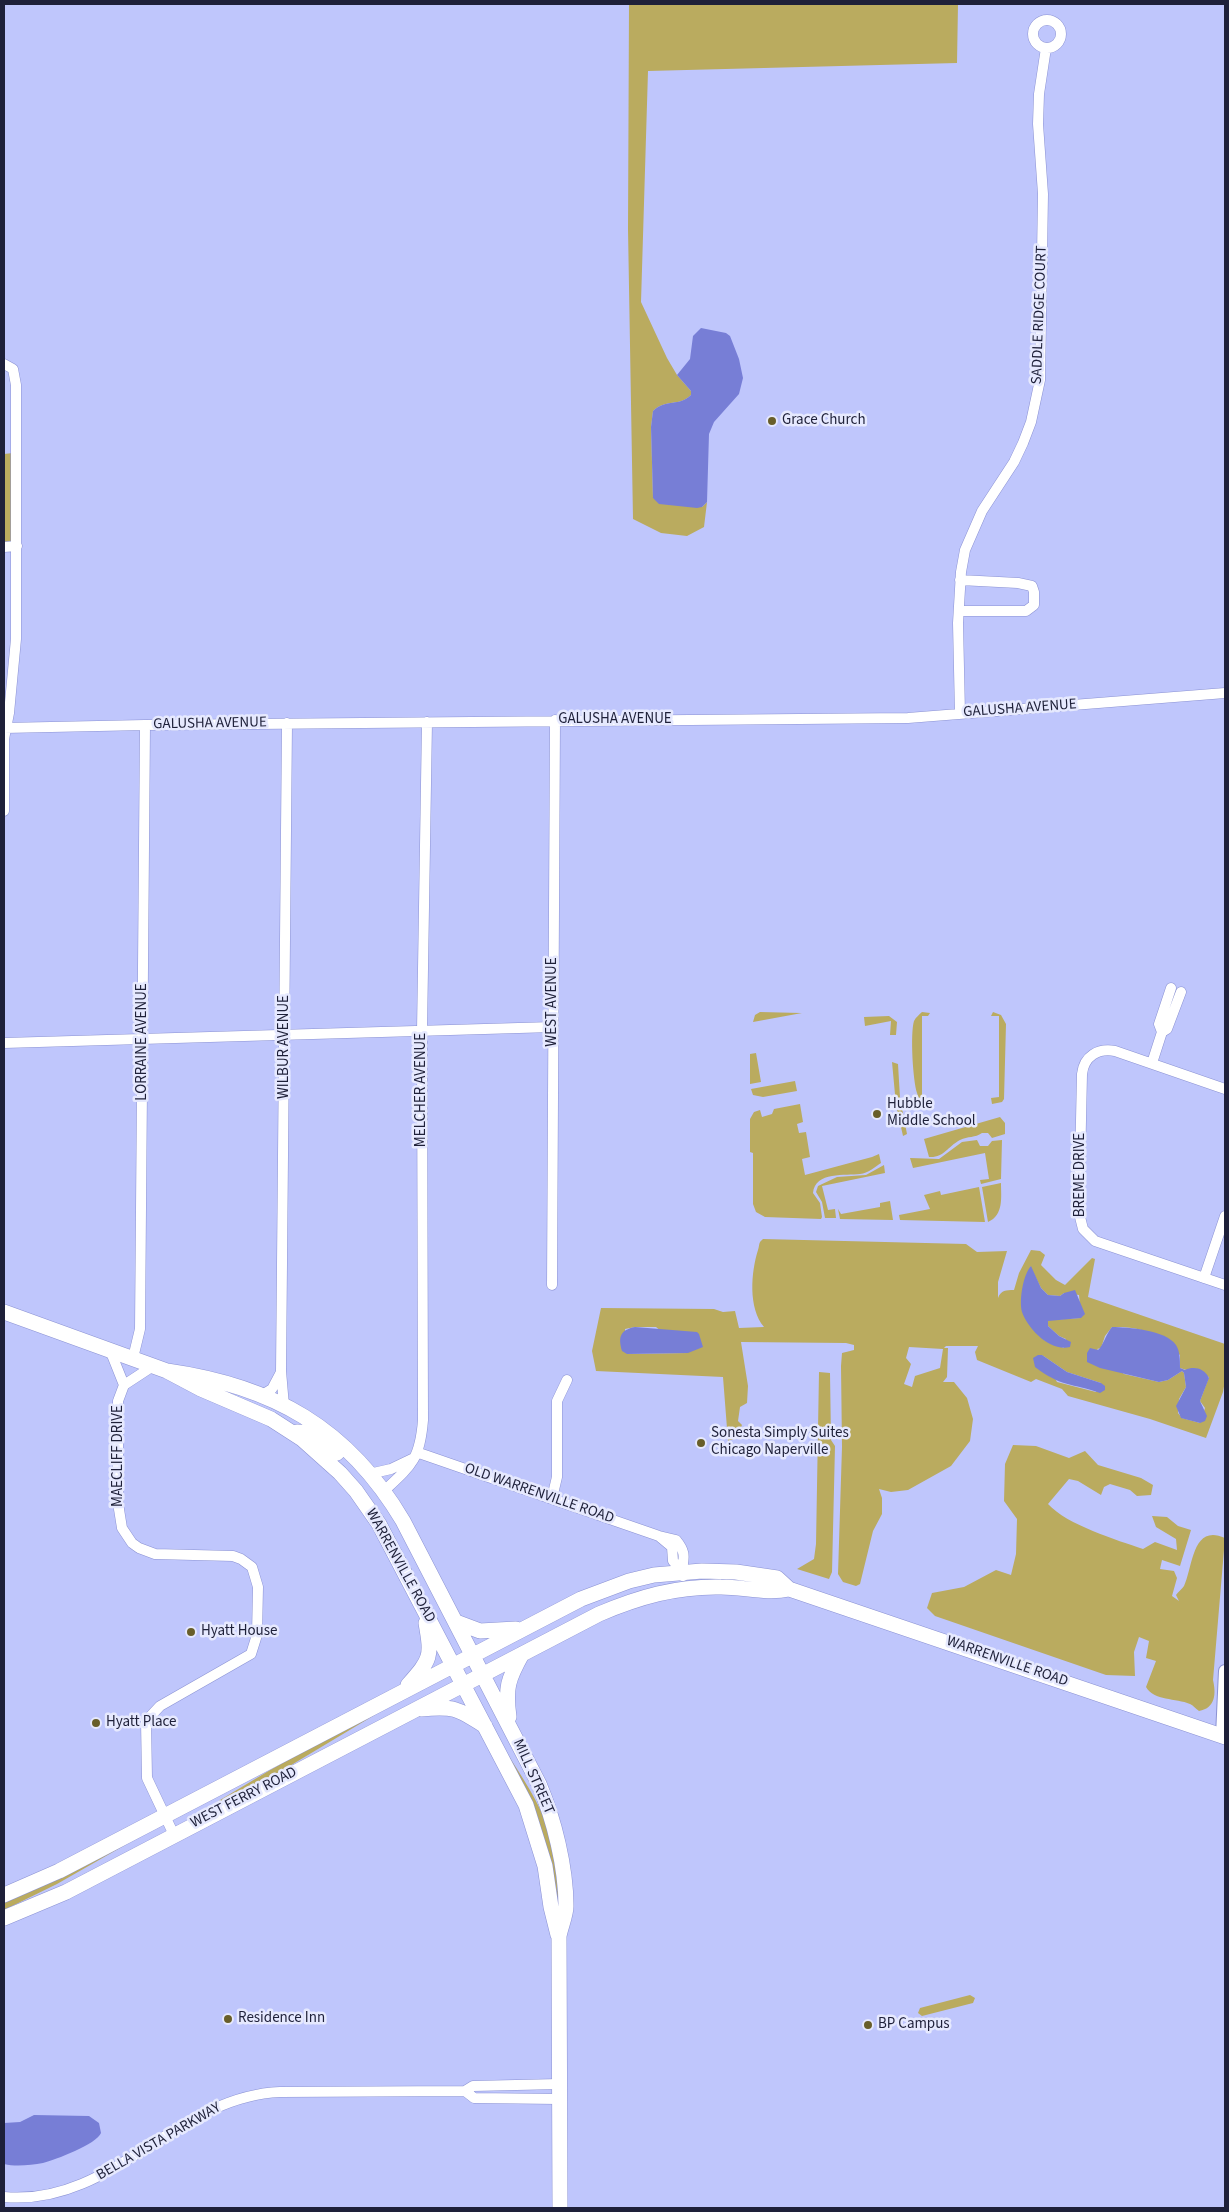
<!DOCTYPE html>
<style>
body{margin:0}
#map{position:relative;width:1229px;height:2212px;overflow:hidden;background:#bfc6fc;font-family:"Source Sans 3",sans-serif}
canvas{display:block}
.frame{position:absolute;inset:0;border:5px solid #1e2039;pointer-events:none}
</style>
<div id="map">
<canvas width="1229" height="2212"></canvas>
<div class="frame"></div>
</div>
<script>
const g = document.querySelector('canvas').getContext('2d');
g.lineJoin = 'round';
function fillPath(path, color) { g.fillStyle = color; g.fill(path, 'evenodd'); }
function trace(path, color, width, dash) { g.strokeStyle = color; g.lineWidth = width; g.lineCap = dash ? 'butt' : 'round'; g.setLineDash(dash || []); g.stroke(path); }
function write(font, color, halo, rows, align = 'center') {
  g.font = font + ' "Source Sans 3",sans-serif'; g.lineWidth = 5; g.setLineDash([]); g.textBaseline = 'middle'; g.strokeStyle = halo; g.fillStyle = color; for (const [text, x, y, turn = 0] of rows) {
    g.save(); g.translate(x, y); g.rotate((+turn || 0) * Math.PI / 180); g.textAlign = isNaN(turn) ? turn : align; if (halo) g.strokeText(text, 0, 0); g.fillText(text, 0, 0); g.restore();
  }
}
fillPath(new Path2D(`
 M629,4H958L957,63L648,71L641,302L667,358L677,375L691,391V395C679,407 667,398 653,411L651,427L653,498L702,507L707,502L704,527L687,536L661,533L633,519L628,229Z
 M13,453V542L4,543V454Z
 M760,1012L801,1013H802L753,1022L755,1015Z
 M922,1012L930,1013L928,1016H922V1098L930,1099L929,1108C923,1106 919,1100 917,1093C913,1081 910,1034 914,1021C916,1017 919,1015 922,1012Z
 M993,1012L1001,1015L1006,1024L1004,1099L1002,1102L992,1104L991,1098L999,1097V1016H991Z
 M889,1016L897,1022L896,1035H890L891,1021L865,1026L864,1017Z
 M756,1053L761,1082L750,1084V1054Z
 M892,1062L898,1064L900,1098L907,1134L903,1136L896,1105Z
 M795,1081L797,1091L763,1097L753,1095L751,1089Z
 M800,1104L803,1122L797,1124L799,1133L806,1132L810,1157L802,1159L805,1175L872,1157L879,1154L881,1163C875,1167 868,1173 860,1174C846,1176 815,1171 813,1193L820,1203L822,1217L821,1219L765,1217L756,1212L753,1204V1153L750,1152V1119L754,1112L760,1110L762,1117L772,1114L774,1109Z
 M1000,1117L1005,1123V1134L992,1138L988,1133H982C975,1138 968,1136 960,1140C947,1147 944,1158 929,1157L924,1139Z
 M977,1140L980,1146H988L992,1141L1002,1140L1001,1179L981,1184L980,1180L989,1179L985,1153L913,1168L910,1158L939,1159L962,1142Z
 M884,1165L885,1173L822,1186L828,1210L835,1209L836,1218H825L822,1202L816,1192L818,1186L837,1177L866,1175Z
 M1001,1183C1001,1197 1004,1215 988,1222L982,1187Z
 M979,1187L985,1222L900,1220L899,1215L930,1209L924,1195L940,1191L941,1195Z
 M890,1201L893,1220L840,1219L838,1209L841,1214L880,1207V1203Z
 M763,1239L966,1244L977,1252L1007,1251L998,1282V1298C1001,1290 1006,1290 1014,1290L1019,1273L1031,1250L1040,1251L1045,1255L1041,1265L1056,1280L1065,1285L1092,1258L1095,1259L1088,1297L1225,1344V1381L1223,1392L1206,1438L1150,1419L1068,1396L1062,1389L1036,1379L1031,1382L977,1360L975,1352L978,1346H946L944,1348H948L947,1377L943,1382H954L967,1398L973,1419L970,1441L951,1466L908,1490L891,1492L879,1489L882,1498V1514L873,1531L860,1584L856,1586L843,1582L838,1574L842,1447L841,1366L842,1353L854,1350V1345L846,1343L741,1342L748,1386L747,1403L740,1407L738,1421L742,1425L736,1438L728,1441L723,1377L596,1371L592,1351L601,1308L714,1309L723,1312L735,1311L739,1328L764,1327C748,1308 751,1272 758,1250C760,1244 758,1243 763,1239ZM1030,1266L1041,1288L1048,1295L1060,1296L1064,1293L1079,1295L1081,1318L1048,1320V1326L1059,1336L1066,1339L1064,1348L1044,1340ZM635,1327H656L688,1353L627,1354L625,1329ZM1112,1327C1147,1326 1154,1335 1180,1355V1368L1209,1377L1200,1401L1205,1408L1200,1423L1182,1418L1178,1413L1179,1399L1186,1387L1184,1373L1182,1371L1168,1380L1159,1382L1124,1374L1097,1349L1101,1348L1105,1336ZM909,1347L943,1349L940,1368L915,1376L912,1387L904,1384L911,1364L906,1358ZM1042,1355L1067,1372L1101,1383L1096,1392L1057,1382Z
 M819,1372L830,1373L831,1440L835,1446L832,1572L829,1579L797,1569L814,1559L816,1544Z
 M1013,1445L1036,1446L1069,1458L1085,1451L1098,1465L1141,1478L1153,1485L1151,1495L1137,1496L1130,1490L1110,1484L1104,1487L1101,1495L1078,1481L1069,1479L1048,1504C1067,1525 1117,1540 1143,1549L1155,1542L1177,1550L1176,1539L1156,1527L1152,1516L1167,1517L1178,1526L1191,1530L1180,1566L1162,1560L1160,1569L1174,1571L1177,1578L1172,1596L1179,1601L1176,1595C1178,1592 1182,1589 1184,1586C1193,1567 1192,1523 1225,1538L1213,1680C1216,1693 1216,1708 1199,1711C1196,1709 1193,1705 1190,1704C1176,1698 1154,1701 1146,1687L1156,1661L1146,1658L1149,1641L1139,1637L1134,1652L1135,1676L1106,1675L935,1616L927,1608L932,1593L964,1587L996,1570L1011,1575L1016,1554L1017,1519L1004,1501L1005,1464Z
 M388,1707L273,1776L202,1814L201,1812C262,1774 323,1738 388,1707Z
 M505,1750C521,1776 540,1802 549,1832C557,1864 559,1896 559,1928Z
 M141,1836L57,1884L4,1910V1903Z
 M970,1995L975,1998L973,2003L922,2016L918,2013L920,2008Z`), '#baab5f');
fillPath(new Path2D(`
 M701,328L726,333L730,336L739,359L743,378L739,394L714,422L709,434L707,502L702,507L697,508L659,504L653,498L651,427L653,411C667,398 679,407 691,395V391L677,375L690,359L693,336Z
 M1031,1266L1041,1288L1048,1295L1060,1296L1064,1293L1075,1290L1085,1314L1081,1318L1048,1321V1326L1059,1336L1071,1342L1070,1347C1050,1352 1028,1329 1022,1312C1019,1300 1023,1275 1031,1266Z
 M635,1327L697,1332L699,1334L703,1347L688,1353L627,1354L622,1351C618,1337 620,1330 635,1327Z
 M1112,1327C1128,1327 1166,1330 1176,1345C1180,1351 1180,1360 1180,1368L1185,1370C1194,1366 1204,1368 1209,1378L1200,1401L1207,1416L1205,1421L1200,1423L1181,1418L1176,1406L1186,1387L1184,1373L1182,1371L1168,1380L1159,1382L1100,1368L1087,1362V1353L1090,1348L1098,1350C1103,1346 1106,1334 1112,1327Z
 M1038,1355H1042L1067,1372L1101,1383L1105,1386V1390L1100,1393C1072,1383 1061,1387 1035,1367L1033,1358Z
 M34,2115L89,2116L99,2123L101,2133C97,2144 55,2160 43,2163C31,2165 16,2167 4,2164V2123L20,2122Z`), '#777ed6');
const minor = new Path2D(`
 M1033 34a14 14 0 1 1 28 0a14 14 0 1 1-28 0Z
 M4,364L13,369L16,385V639L9,713L4,739V811
 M4,547L17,546
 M959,611H1026L1034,605V592L1032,586L1018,583L960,580
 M960,714L958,623L961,572L965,550L982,511L1014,462L1023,443L1031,422L1040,380L1043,194L1038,124L1039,94L1046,48
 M4,728L145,725L908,718L1225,693
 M1162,1032L1167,1029L1181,992
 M4,1043L553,1027
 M1152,1063L1162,1032L1159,1024L1171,988
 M1225,1089L1115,1051C1098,1048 1084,1056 1082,1074L1079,1213L1083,1229L1095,1241L1225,1285
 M1204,1278L1225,1216
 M552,1285L555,720
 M110,1350L124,1385
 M133,1358L140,1329L145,725
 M153,1366L124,1385L118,1401V1503L122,1528L132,1543L139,1548L155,1554L233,1556L241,1559L252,1567L258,1587L257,1635L251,1654L160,1706L146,1721L147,1778L174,1835
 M262,1395L272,1389L281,1372
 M284,1406L281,1371L287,723
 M419,1453L659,1536L676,1540C690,1557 680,1561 683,1576
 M369,1474L391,1469L414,1458
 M384,1491C412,1465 420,1459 423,1420L422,1030L427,722
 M552,1498L557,1477V1401L567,1380
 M660,1537L672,1547L673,1561L683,1572
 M465,2091L474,2098L559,2099
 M4,2197C112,2207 176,2096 280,2092L465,2091L473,2086L559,2084`);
const tertiary = new Path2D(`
 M1222,1736L1225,1671`);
const secondary = new Path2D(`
 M4,1312L167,1371L201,1389L271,1419L302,1439L340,1473L356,1491L379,1524L526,1805L545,1866L551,1907L558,1935
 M167,1371C273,1386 348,1428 403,1521L539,1784C554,1819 566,1867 566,1906C566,1915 561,1926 559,1936L560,2208
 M297,1432L310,1433L337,1453
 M456,1622L480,1631L516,1629
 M408,1685C431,1659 432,1657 426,1623
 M421,1709C454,1706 457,1708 485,1726
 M509,1717C505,1688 508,1679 522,1654
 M4,1895L59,1871L581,1599L629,1581L654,1575L702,1571L736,1572L777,1578L789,1589L1225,1737
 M4,1918L66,1892L599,1614C639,1597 677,1586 721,1587C744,1587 767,1594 789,1589`);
trace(minor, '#8b92d3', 11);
trace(tertiary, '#8b92d3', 14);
trace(secondary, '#8b92d3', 16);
trace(minor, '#fff', 10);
trace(tertiary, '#fff', 12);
trace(secondary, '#fff', 15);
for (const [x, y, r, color] of [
 [772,421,5,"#685e2a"],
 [877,1114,5,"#685e2a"],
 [701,1443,5,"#685e2a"],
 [191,1632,5,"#685e2a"],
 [96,1723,5,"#685e2a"],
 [228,2019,5,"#685e2a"],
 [868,2025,5,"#685e2a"]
]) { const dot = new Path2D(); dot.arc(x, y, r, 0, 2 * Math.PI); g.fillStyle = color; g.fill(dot); trace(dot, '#e6e9fe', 2); }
write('15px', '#1e2039', '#e6e9fe', [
 ["SADDLE RIDGE COURT",1040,315,-88],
 ["GALUSHA AVENUE",1020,709,-4],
 ["GALUSHA AVENUE",615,720],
 ["GALUSHA AVENUE",210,724,-1],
 ["WEST AVENUE",553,1002,-90],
 ["LORRAINE AVENUE",143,1042,-90],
 ["WILBUR AVENUE",285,1047,-90],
 ["MELCHER AVENUE",422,1090,-90],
 ["BREME DRIVE",1081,1175,-90],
 ["MAECLIFF DRIVE",119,1456,-90],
 ["OLD WARRENVILLE ROAD",539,1494,19],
 ["WARRENVILLE ROAD",400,1566,61],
 ["WARRENVILLE ROAD",1007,1662,19],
 ["MILL STREET",533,1777,66],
 ["WEST FERRY ROAD",244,1798,-27],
 ["BELLA VISTA PARKWAY",159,2142,-30]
]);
write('15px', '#1e2039', '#e6e9fe', [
 ["Grace Church",782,421],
 ["Hubble",887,1105],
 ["Middle School",887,1122],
 ["Sonesta Simply Suites",711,1434],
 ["Chicago Naperville",711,1451],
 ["Hyatt House",201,1632],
 ["Hyatt Place",106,1723],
 ["Residence Inn",238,2019],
 ["BP Campus",878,2025]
], 'left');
</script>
